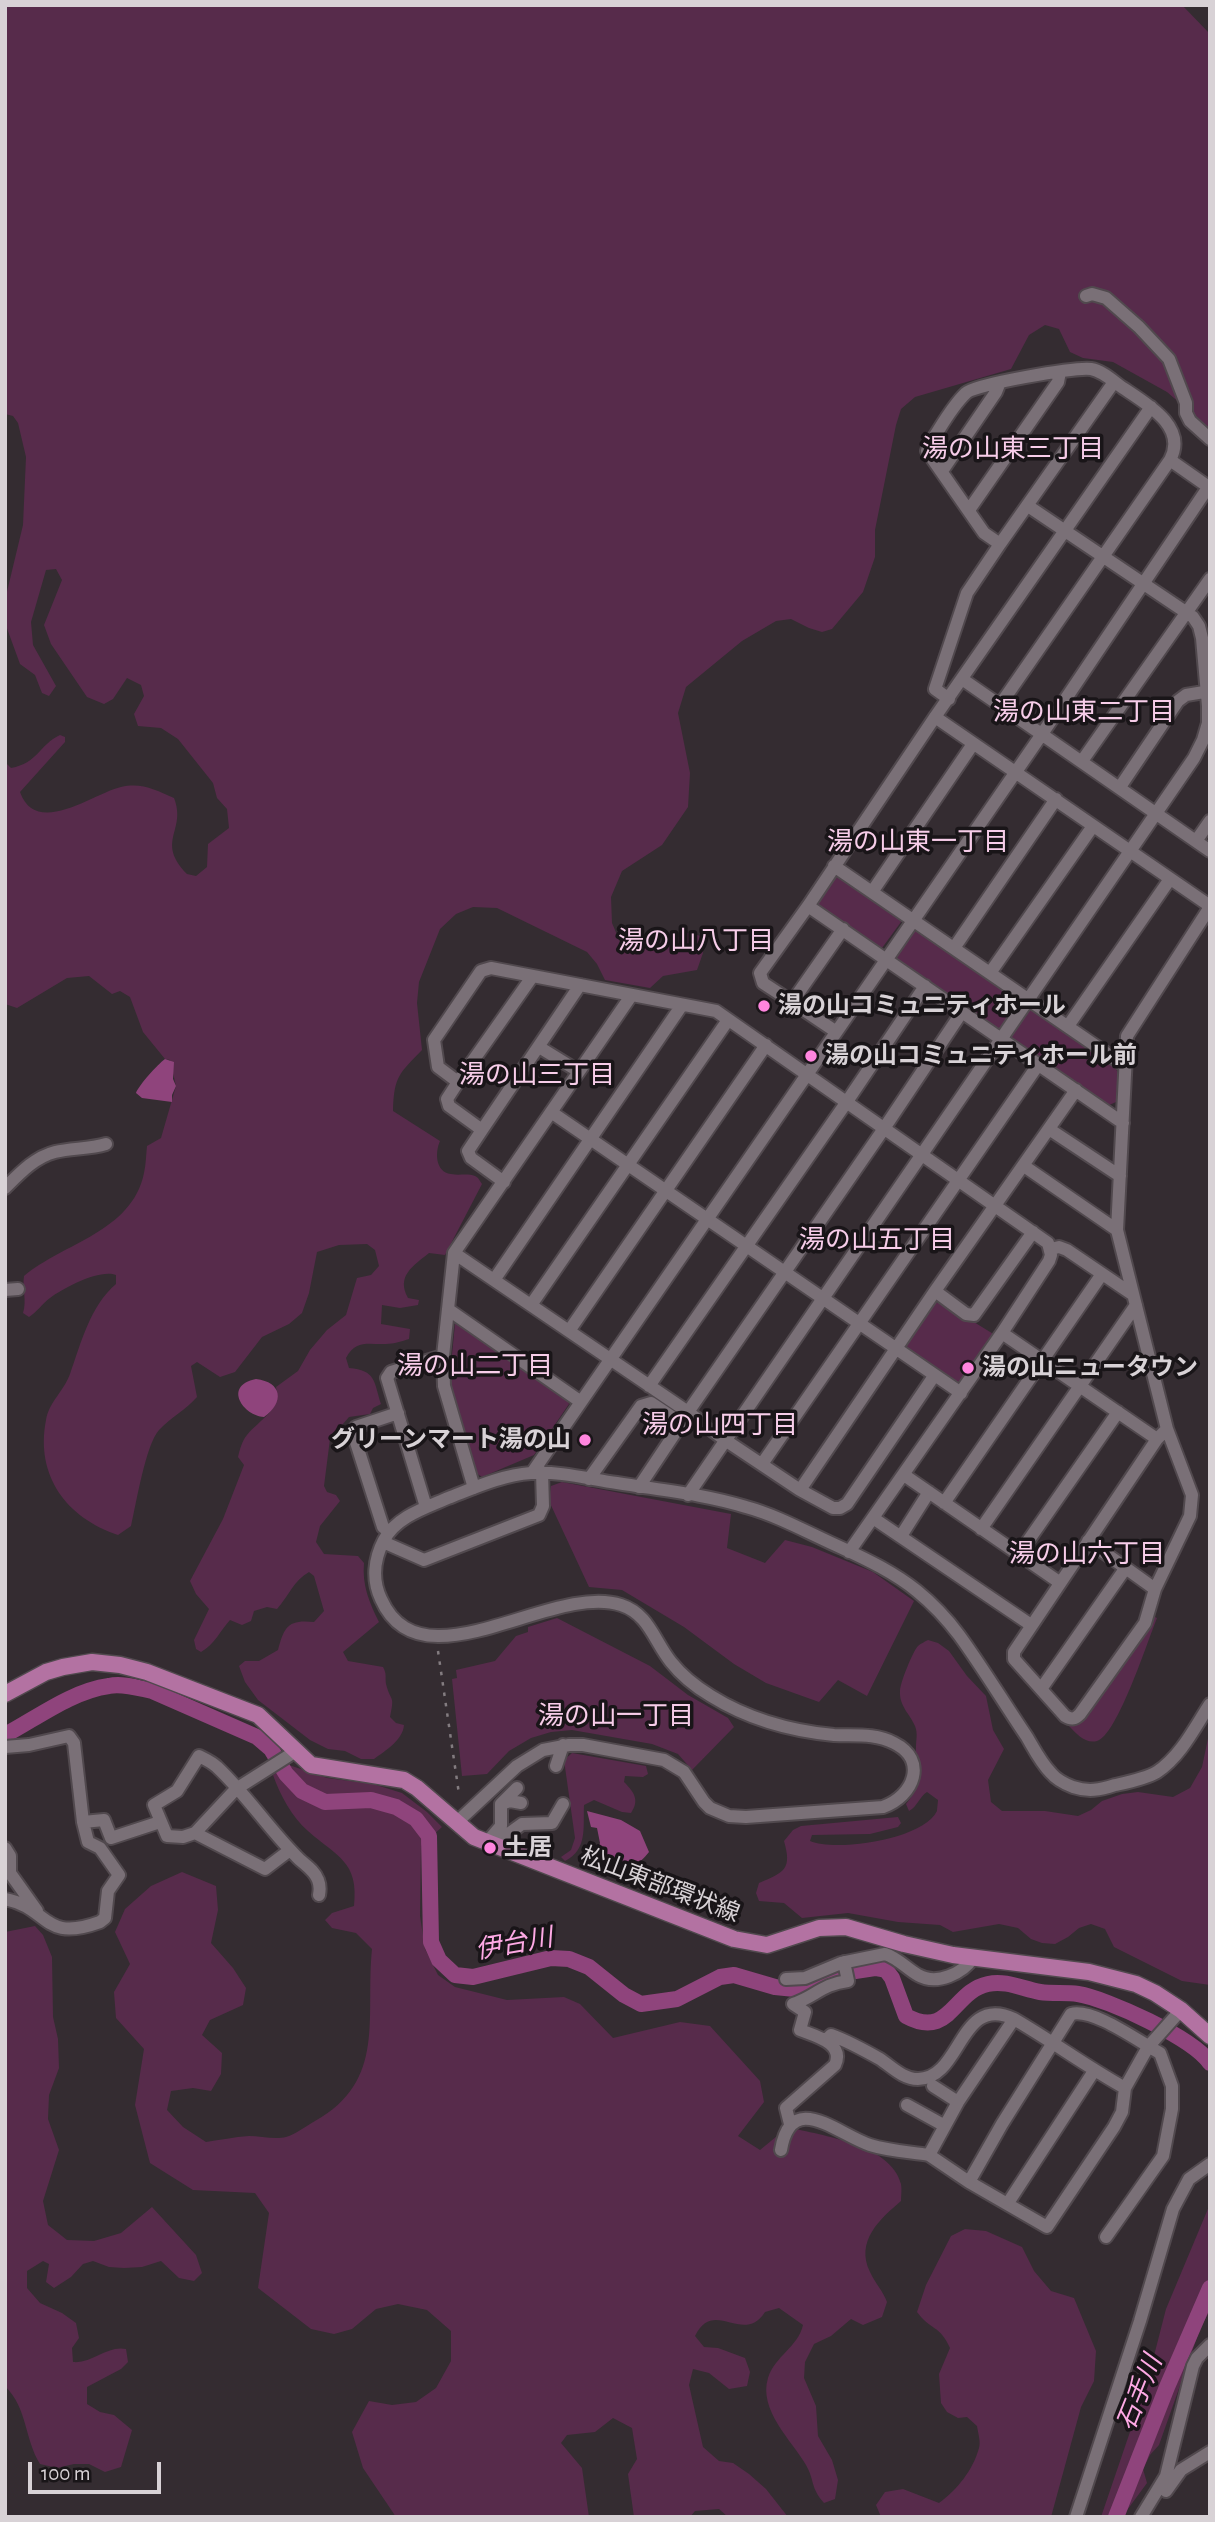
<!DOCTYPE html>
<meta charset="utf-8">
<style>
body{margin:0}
#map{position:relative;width:1215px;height:2522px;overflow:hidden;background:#342c31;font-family:"Alegreya Sans",sans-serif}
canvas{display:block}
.frame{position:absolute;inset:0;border:7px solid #d8d2d6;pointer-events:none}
.scale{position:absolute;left:28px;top:2462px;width:133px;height:32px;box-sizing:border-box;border:4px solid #d8d2d6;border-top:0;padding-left:9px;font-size:21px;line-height:24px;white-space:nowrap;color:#d8d2d6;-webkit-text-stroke:5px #191518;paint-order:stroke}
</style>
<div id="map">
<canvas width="1215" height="2522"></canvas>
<div class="frame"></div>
<div class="scale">100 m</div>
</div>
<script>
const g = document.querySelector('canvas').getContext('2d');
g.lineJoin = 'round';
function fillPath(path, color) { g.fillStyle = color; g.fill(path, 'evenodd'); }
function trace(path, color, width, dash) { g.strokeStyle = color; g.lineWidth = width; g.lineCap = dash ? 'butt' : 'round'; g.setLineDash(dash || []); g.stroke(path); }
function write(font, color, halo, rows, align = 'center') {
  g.font = font + ' "Alegreya Sans","Noto Sans JP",sans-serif'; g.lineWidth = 7; g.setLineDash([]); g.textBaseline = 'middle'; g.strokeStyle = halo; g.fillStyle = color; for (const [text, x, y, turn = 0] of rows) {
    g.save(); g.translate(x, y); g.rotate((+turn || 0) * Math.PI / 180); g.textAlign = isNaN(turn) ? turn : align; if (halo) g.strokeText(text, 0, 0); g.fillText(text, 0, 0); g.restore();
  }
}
fillPath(new Path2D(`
 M5,5H1182L1210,34V436L1181,404L1167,392L1113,362L1083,358L1070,352L1059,329L1045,325L1029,335L1011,369L915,397L901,409L896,425L875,530V557L863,592L832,629L822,632L809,628L791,619L776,621L742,641L686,687L678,713L690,773L688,807L662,845L622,871L611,897L612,923L621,944L638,948L669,941L690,932L700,936L703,953L697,970L663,976L650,988L605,980L597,964L587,952L497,908L473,907L456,914L440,929L419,982L417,1003L422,1050C399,1074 394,1076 393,1111L440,1141C435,1152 435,1172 451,1174C459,1176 467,1173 475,1176C479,1178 479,1180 482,1184L445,1255L429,1253C413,1266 396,1276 408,1298L419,1300L418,1305L400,1308L382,1305L381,1324L410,1329L409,1339C402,1341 394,1344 386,1344C369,1345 356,1339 346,1358L349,1368C376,1370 374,1382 381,1404L373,1408L370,1414L349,1417L330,1439L324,1486L327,1492L336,1495L340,1501L320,1526L316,1542L324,1554L358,1556L364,1563C362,1585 369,1602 379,1622L343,1652L348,1661L383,1667C387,1674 385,1677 386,1684C391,1703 395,1694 390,1717L396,1723L404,1725C403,1740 385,1751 374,1759H361L345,1751L328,1749L310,1740L258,1700L245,1682L239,1666L245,1661H259L278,1650C284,1627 288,1619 314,1622L324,1611L314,1576L309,1572C294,1580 288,1597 277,1609L267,1607L254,1611L251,1621L242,1625L230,1620C220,1631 215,1644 201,1652L196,1649L194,1640L209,1609L196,1594L190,1581L223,1519L244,1465L238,1457C240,1449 242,1441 247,1435C260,1419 281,1411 276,1387L298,1371L310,1350L327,1330L346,1315L357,1278L371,1275L379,1266L375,1250L367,1244L339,1245L317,1252L309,1293L302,1313L289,1324L262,1337L235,1372L220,1377L197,1362L191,1366L197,1397C186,1410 171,1417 159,1430C146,1444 136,1504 131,1526L118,1535C67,1518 35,1476 46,1420C49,1402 64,1391 70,1374C81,1343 90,1306 116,1284V1275C99,1269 64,1288 50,1298C42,1304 37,1312 29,1317L23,1313C27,1300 22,1289 24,1276C63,1243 132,1232 144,1173C146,1164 146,1155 147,1146L161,1138L176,1086L170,1060L165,1059L143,1032L130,997L120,991L112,994L89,976L67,978L17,1008L5,1004V762L11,768C38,763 39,745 60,735L65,737V742L20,792C36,838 94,793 121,787C141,782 156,790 174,798C187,831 155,841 187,874L196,876L207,867L208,844L229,828L227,809L217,798L213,783L178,739L161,728L138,726L134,714L144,696L141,685L127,678L113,699L104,704L87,697L51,644L44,625L62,580L56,569L46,570L31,622L33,645L56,686L49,696L42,693L35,675L20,664L5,623V600L23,525L26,457L18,423L13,416L5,414Z
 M838,875L899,916L901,922L882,948L874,947L817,908L814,902L832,877Z
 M919,930L1015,996L1019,1005L1001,1031H995L899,965L896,958L914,932Z
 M1032,1010L1115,1067L1118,1073L1116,1102L1107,1106L1012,1042L1010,1035L1027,1011Z
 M933,1303H943L995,1335L959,1384L954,1383L905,1351L904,1345Z
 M455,1324H459L566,1396L569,1404L534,1455L482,1477L476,1473L449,1385Z
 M562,1482L731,1514L727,1548L765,1563L785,1540L812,1547L873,1572L914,1601L867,1696L838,1680L819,1702L766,1683L734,1664L684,1627L622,1590L589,1587L549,1501L551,1486Z
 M1151,1615L1157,1618C1148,1640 1117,1736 1097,1741C1085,1744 1077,1734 1069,1726L1070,1723Z
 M557,1618L650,1666L688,1695L728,1718L734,1727L692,1770L678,1754L652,1744L572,1730L551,1732L531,1738L509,1751L487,1774L462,1776L452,1679L457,1678L456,1670L495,1661L516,1636L528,1632V1627Z
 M928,1640L938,1643L949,1651L967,1676L986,1696L993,1730L1004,1749L988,1780L991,1802L1002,1811H1045L1078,1816L1091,1810L1102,1801L1122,1794L1138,1792L1173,1797L1190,1788L1202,1767L1210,1729V1985L1182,1981L1114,1947L1105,1929L1091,1924L1079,1928L1068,1937L1055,1944L1042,1943L1031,1939L1018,1928L999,1924L953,1932L940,1925L898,1922L848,1913L802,1918L784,1903L759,1901L756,1893L759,1883C785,1872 792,1869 784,1841L793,1830L801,1826L898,1817L901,1823L898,1827L870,1834L812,1835L810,1841C835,1852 923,1840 937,1811C937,1810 938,1801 938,1800L927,1792C919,1797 918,1806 909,1811L906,1804C925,1782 914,1771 916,1747C916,1740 918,1733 915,1726C910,1714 899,1706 900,1691C900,1683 913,1651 918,1646C920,1644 926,1641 928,1640Z
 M572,1753L646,1766L648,1774L643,1777L625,1776L624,1782C634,1792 640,1800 631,1813L622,1812L594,1800L584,1805C583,1826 588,1850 565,1861L561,1857L571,1850L575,1838L564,1760Z
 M289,1765L327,1778L373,1784L402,1793L427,1812L442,1827L421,1846L420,1916L425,1949L438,1975L455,1987L507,2000L564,1997L580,2004L613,2038L680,2022L710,2026L760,2081L764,2102L738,2136L760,2150L788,2127C822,2136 891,2144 901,2184C902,2189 901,2196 901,2201C880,2219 855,2241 870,2272C875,2283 883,2291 887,2302L882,2317L863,2325L851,2319L831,2336L814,2344L805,2362L804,2378L816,2406L818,2436L832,2460L838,2480L835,2499L824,2503C810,2487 815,2481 806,2465C792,2441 758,2410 768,2378C775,2356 798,2347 803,2325L779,2308L765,2312C743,2346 714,2297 695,2336L704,2347L718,2348L745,2358L750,2372L747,2386L729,2389L709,2373L693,2369L689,2385L703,2447L719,2461L733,2463L749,2474L766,2489L788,2517H728L719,2509L695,2511L690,2517H634L628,2474L637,2459L632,2428L613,2418L595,2432L567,2435L561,2443L582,2468L589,2517H396L363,2468L352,2432L369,2401L392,2405L416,2402L436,2388L451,2361V2331L427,2310L398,2304L376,2309L352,2329L334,2334L311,2329L258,2288L269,2213L255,2193L193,2190L150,2163L135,2105L144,2049L116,2018L114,1992L130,1964L115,1932L125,1909L151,1886L182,1872L216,1886L218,1910L211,1943L233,1968L246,1988L243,2005L210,2020L202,2035L222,2053L221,2074L211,2091L193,2088L171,2091L167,2110L183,2127L206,2142C220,2140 234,2137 249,2136C260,2136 275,2140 286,2137C296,2134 306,2126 315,2121C387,2081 365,2017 372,1949L356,1933L332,1928L325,1920L332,1913L354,1906C359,1861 337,1857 308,1831C292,1817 280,1795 273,1775Z
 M35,1926L43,1935L52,1957L53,2017L58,2039L59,2068L49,2095L48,2119L59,2150L43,2201L48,2225L67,2240L94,2241L121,2233L152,2207L196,2255L202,2273L194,2281L179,2278L161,2261L142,2267L124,2268L109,2267L93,2261L83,2264L71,2277L54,2288L46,2282L49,2264L43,2261L27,2271V2288L40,2303L62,2313L76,2323L79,2338L72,2348L73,2362C92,2364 107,2345 126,2349L128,2362L121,2369L87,2387V2404L100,2412L114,2415L132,2430L121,2467L105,2472L89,2464H74L57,2468L40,2464C24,2438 28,2409 5,2386V1932Z
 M1210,2204V2310L1200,2329L1159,2445L1150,2455L1143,2469L1147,2483L1122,2517H1101L1148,2379L1166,2309Z
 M965,2229L986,2231L1022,2247L1034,2271L1051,2291L1074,2298L1096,2351L1094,2381L1081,2407L1051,2517H881L876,2505L885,2492L903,2489L939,2503C957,2490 973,2470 979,2448C981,2442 978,2433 977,2426L967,2417L958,2418L947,2412L941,2403L939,2374L950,2348C940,2325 930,2330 917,2312L926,2285L951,2236Z`), '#572b4b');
fillPath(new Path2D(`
 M165,1059L174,1062L173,1079L176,1086L172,1095V1102L142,1098L136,1093C139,1085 157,1065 165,1059Z
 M256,1379C282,1382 285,1402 264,1417C244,1416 222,1386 256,1379Z
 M587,1811L621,1820L640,1831L649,1852C630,1875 620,1873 592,1864L600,1843L597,1828L591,1827Z`), '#8f447c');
trace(new Path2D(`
 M5,1735C37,1718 72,1691 109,1686C122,1683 138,1688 152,1691L257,1737L271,1749L286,1774L302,1791L325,1802L371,1800L396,1807L416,1819L429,1836L431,1942L439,1960L455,1975L473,1977L551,1958L569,1959L589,1967L624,1995L641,2004L677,1999L720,1977L734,1975L775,1987L805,1990L842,1973L875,1968L886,1970L892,1978L906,2016C950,2040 953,1991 988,1984C1006,1980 1023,1989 1040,1992C1053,1994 1066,1992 1078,1994C1108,1999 1193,2038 1210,2063
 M1116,2517L1167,2387L1210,2288`), '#8f447c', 16);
const minor = new Path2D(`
 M1086,296L1092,294L1106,298L1139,327L1169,359L1186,403V413L1190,421L1210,439
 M942,471L996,392L1000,382
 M969,510L1058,382L1060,372
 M1000,544L1114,382
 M962,679L1210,851
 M949,699L935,689L967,593L1000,544L984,533L927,451L929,445C940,429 951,407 966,393C975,384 1076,367 1091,369C1103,371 1114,382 1123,388C1147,404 1188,427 1170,460L1210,488
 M1000,705L1170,460
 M935,717L1210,906
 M1082,761L1210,579
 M1120,787L1178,701L1186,695L1210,691
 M1196,841L1210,821
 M834,866L1125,1066
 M872,892L973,744
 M808,906L1123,1123
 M843,929L792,1002L763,983L760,973L808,906L935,717L1151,407
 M954,948L1056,799
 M990,973L1093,826
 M792,1002L835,1031
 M1068,1026L1170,879
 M539,1047L578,1071
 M458,1082L532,977
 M551,1112L961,1393
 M1049,1129L1120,1176
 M482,1130L580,985
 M1024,1166L1117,1230
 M504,1182L471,1158L468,1151L482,1130L449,1106L447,1099L458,1082L438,1067L434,1040L481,971L491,968L716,1011L1048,1243L1051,1255L1049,1261L1002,1333L849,1552
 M5,1188C20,1173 35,1157 55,1152C72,1148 89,1149 106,1144
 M1051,1249L1059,1247L1067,1250L1132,1294
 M454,1253L688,1412L725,1440L800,1490L833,1508H840L847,1504L934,1376
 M494,1280L682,1005
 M5,1290L18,1289
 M935,1291L966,1314L974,1315L1033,1232
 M531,1305L728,1020
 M449,1310L581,1402
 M569,1331L766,1045
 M1002,1333L1157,1439
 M649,1386L846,1103L925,986
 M688,1412L883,1130L962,1012
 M1167,1429L1157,1439L1014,1652V1659L1065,1716C1072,1720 1075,1719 1080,1714L1145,1623L1155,1589L1190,1516L1192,1495L1167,1429L1117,1230L1127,1036L1210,907
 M762,1464L1038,1065
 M532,1473L1042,734L1205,492L1210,490
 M904,1475L1059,1582
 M589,1479L641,1406L651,1403L675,1419L679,1427L639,1487
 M474,1488L444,1386L443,1356L454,1253L631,996
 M800,1490L935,1291L1076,1090
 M688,1495L1194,758L1203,740L1208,723V706L1202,638L1199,626L1193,617L1028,506
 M944,1503L1102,1274
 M426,1507L387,1378L391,1372L443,1356
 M873,1518L1031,1625
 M981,1529L1136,1305
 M389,1532L383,1527L353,1433L356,1427L398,1413
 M901,1536L929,1492
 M1088,1541L1155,1589
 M383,1542L424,1560L539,1515L543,1506L542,1472
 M1019,1554L1118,1412
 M1041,1689L1125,1569
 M5,1747L29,1745L69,1736L74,1743L83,1822
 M296,1751L236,1789L195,1833L183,1837L167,1836L154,1805L177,1791L199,1756C205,1759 212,1762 217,1767C246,1794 268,1828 296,1856C303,1864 314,1869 318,1880C320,1885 320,1890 319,1895
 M556,1766L563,1745
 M501,1804L510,1801L521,1803
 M456,1823L517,1766L543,1750L569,1745H583L664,1760L684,1772L704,1802L710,1808L729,1816L746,1817L883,1807C914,1796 928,1760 894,1743C875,1733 854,1736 834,1735C791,1731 748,1719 711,1696C696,1687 682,1676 671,1662C654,1641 649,1614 621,1605C552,1582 421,1690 381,1599C372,1580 374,1559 384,1540C396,1517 425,1508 448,1498C474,1488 502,1475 531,1473C560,1471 589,1479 617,1483C660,1490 704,1494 746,1507C779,1516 810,1534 842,1548C868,1560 895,1573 917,1591C933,1604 947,1619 959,1635C983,1668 1004,1703 1027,1737C1034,1749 1041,1763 1051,1773C1056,1779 1065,1784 1073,1787C1088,1792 1100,1790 1115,1785C1129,1782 1145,1779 1157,1772C1181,1756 1195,1727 1210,1704
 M195,1833L265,1869L290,1850
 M494,1836L504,1837L522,1824L552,1823L563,1804
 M489,1840L501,1826V1804L517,1788
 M5,1848L10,1856V1873L37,1911
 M5,1899C50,1908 42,1943 100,1922L105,1918L108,1891L119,1875L100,1848L88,1842L83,1822L104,1820L111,1838L160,1822
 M786,1979L805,1978L841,1963L885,1954C898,1958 907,1969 918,1975C937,1986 963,1973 973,1958
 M1014,2019C1052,2041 1087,2067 1125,2088L1122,2112L1114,2127L1047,2227L969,2182L929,2155L958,2102Z
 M826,2040L831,2035C848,2041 864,2050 880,2059C892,2067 903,2079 918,2079C962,2079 959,1993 1014,2019
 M933,2086L958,2102
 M1125,2088L1148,2047L1181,2010
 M907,2105L945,2126
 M790,2124L786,2108L835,2065C845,2043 815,2036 800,2030L805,2012L793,2004C815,1997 822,1984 848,1981L844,1962
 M781,2150C791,2089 837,2134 870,2145C889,2151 910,2152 929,2155
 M969,2182L1002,2124L1071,2014C1094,2008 1139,2042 1160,2053L1172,2086V2109L1163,2156L1106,2237
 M1008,2203L1094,2071
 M1166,2491L1181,2470L1210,2452
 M1076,2517L1140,2321L1173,2209L1189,2179L1210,2164
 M1141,2517L1166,2476L1193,2366L1197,2358L1210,2345`);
const major = new Path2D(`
 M5,1694L46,1672L63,1667L92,1662L120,1665L147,1672L258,1715L311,1765L404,1780L417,1788L474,1837L734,1939L767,1945L819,1928L846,1927L904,1944L953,1955L1089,1972L1136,1984L1155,1993L1181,2010L1210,2036`);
trace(minor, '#51494e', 16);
trace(major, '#51494e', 19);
trace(minor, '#7a7077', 12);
trace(major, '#b372a2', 16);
trace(new Path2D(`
 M438,1651L459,1794`), '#837c80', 2.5, [3.5, 7]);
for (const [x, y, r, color] of [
 [764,1006,7,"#ff85de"],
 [811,1056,7,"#ff85de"],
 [968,1368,7,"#ff85de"],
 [585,1440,7,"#ff85de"],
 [490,1848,7,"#ff85de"]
]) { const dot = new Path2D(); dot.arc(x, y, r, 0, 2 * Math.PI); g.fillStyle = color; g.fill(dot); trace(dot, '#191518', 2.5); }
write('bold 24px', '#d8d2d6', '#191518', [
 ["湯の山コミュニティホール",778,1006],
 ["湯の山コミュニティホール前",825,1056],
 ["湯の山ニュータウン",982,1368],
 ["グリーンマート湯の山",571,1440,"right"],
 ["土居",504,1848]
], 'left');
write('24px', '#d8d2d6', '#191518', [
 ["松山東部環状線",660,1885,21]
]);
write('26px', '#f7cde9', '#191518', [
 ["湯の山東三丁目",1013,449],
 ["湯の山東二丁目",1084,712],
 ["湯の山東一丁目",918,842],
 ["湯の山八丁目",696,941],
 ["湯の山三丁目",537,1075],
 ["湯の山五丁目",877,1240],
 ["湯の山二丁目",475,1366],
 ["湯の山四丁目",720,1425],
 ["湯の山六丁目",1087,1554],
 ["湯の山一丁目",616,1716]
]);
write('italic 26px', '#fda9e4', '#191518', [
 ["伊台川",514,1944,-10],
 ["石手川",1140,2393,-68]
]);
</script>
